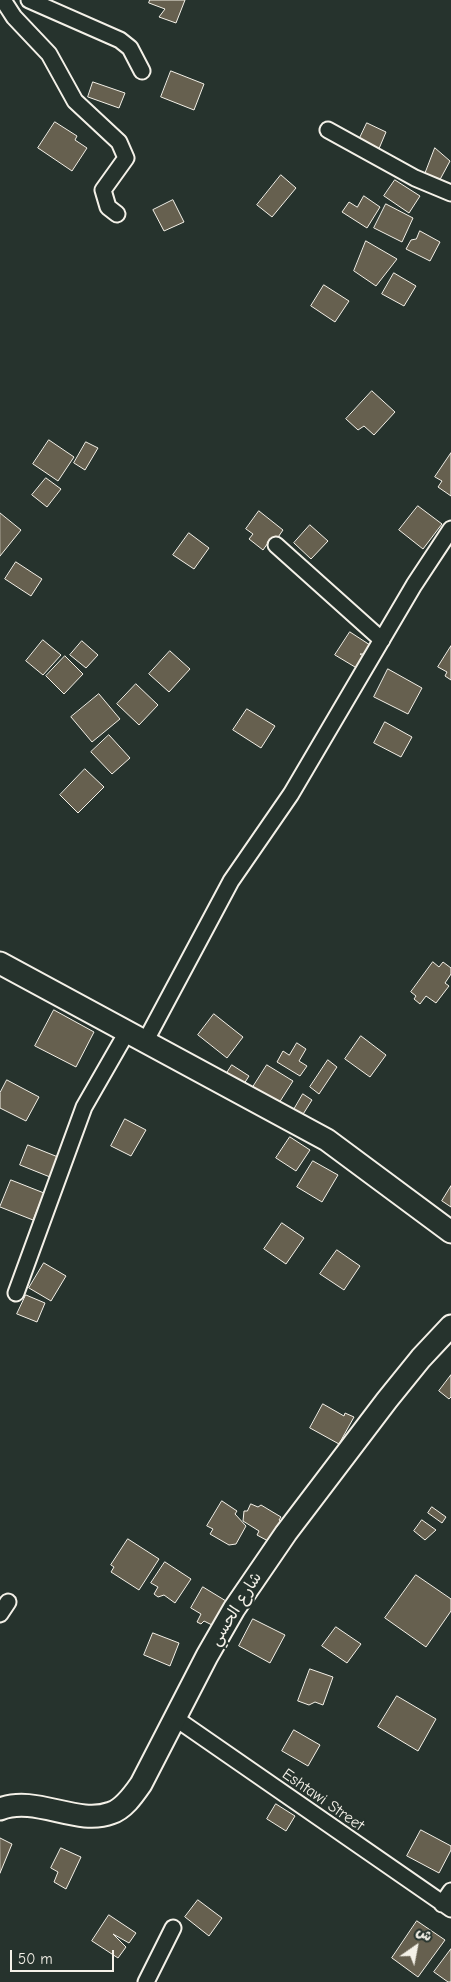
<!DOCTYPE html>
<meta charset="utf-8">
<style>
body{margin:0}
#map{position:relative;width:451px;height:1982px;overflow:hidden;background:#26332d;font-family:"Comic Neue","Playpen Sans Arabic",sans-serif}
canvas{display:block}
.north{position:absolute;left:391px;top:1922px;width:50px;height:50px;-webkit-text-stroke:4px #26332d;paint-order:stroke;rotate:33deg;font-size:14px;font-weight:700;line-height:20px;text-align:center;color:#f4f1e8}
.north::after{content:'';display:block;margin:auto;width:18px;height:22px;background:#f4f1e8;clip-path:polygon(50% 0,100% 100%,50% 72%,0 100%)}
.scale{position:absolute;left:10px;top:1950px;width:104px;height:22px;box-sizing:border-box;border:2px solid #f4f1e8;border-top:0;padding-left:6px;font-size:15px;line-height:18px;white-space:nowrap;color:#f4f1e8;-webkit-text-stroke:4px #26332d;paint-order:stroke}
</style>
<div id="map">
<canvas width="451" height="1982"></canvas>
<div class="north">ش</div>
<div class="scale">50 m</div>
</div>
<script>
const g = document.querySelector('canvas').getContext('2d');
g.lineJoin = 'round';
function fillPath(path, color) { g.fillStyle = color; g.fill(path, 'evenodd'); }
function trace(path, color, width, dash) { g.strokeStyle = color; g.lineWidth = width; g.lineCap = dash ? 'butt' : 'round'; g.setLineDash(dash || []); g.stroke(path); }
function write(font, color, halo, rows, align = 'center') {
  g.font = font + ' "Comic Neue","Playpen Sans Arabic",sans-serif'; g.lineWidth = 4.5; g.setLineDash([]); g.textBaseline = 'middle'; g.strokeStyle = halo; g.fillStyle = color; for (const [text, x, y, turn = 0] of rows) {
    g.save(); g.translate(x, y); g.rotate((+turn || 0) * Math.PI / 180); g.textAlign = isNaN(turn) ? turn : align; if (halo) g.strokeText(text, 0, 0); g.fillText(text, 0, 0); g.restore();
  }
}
const building = new Path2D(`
 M150,0H185L176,23L159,17L165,9L149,3Z
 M171,71L204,84L194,110L161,97Z
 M93,82L125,93L119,108L88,97Z
 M55,122L77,136L75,140L87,148L72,171L38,148Z
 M367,123L386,132L378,151L358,142Z
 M435,148L450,161L436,187L425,174Z
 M281,175L296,188L272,217L257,205Z
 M395,180L420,196L409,213L384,196Z
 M364,196L380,207L367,228L342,212L349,202L357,207Z
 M173,200L184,222L164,231L153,210Z
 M386,204L413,218L402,242L374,228Z
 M420,231L440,242L430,261L406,249L411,240L416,239Z
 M366,241L397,259L376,286L354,271Z
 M394,273L416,286L404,306L382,294Z
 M324,285L349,301L335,322L311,306Z
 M372,391L395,412L374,435L364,426L358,430L346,419Z
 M49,440L74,457L58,481L33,464Z
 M86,442L98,448L85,470L74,463Z
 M451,453V496L438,487L442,481L435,477Z
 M46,478L61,489L47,507L32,495Z
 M418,506L442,524L423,549L399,530Z
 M259,511L283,530L274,543L270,540L263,550L249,539L253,534L246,529Z
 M0,513L21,530L0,556Z
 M310,525L328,541L311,559L294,543Z
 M189,533L209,548L194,569L173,555Z
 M16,562L42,579L31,596L5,579Z
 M350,632L370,645L365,654H360L368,659L360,670L335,655Z
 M43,640L61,655L43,675L26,661Z
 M82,641L98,655L86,668L70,655Z
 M451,646V680L445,676L447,672L438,667Z
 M170,651L190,669L169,692L149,674Z
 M65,656L83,674L64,694L46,676Z
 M388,669L422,688L408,714L374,697Z
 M136,684L158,705L139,725L117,704Z
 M99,694L120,719L92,742L71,717Z
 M247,709L275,726L261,748L233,730Z
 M385,722L412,737L401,757L374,743Z
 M109,735L130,758L112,774L91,752Z
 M85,769L104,787L78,813L60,795Z
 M433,962L439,967L443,962L451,968V974L445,983L449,986L436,1003L426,996L420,1004L414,999L416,996L411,992Z
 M54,1010L94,1032L76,1067L35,1046Z
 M214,1014L243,1037L227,1058L198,1035Z
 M361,1036L386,1055L370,1077L345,1059Z
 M297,1043L306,1049L299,1061L307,1066L300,1076L277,1062L283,1051L289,1055Z
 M328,1060L337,1067L319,1094L310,1087Z
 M232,1065L249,1076L242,1087L225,1076Z
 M267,1065L293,1081L279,1103L253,1087Z
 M7,1080L39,1097L26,1121L0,1108V1093Z
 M303,1094L312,1100L300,1119L292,1113Z
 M125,1119L146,1130L131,1156L111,1146Z
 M290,1137L310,1150L296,1171L276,1158Z
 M28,1145L58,1157L50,1177L20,1165Z
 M313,1161L338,1175L322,1202L297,1187Z
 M11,1180L44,1193L33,1220L0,1207Z
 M451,1186V1207L442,1201Z
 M282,1223L304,1238L286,1264L264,1249Z
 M337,1250L360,1266L344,1290L320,1274Z
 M44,1263L66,1276L51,1301L29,1288Z
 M26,1295L45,1303L37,1322L17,1314Z
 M451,1375V1397L449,1399L439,1391Z
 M323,1404L344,1416L345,1413L354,1417L339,1444L310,1428Z
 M222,1501L237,1511L235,1514L246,1526L236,1544L229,1545L210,1534L213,1529L207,1526Z
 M251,1504L258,1507L261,1505L281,1517L279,1520L287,1525L268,1541L257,1535L259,1531L243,1521L244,1511H247Z
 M432,1507L446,1517L442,1523L428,1513Z
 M422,1520L436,1530L425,1540L414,1531Z
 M128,1539L159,1559L139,1590L111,1572L114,1567L111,1565Z
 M165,1562L191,1579L175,1603L164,1595L158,1597L154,1594L158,1587L151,1583Z
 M416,1575L451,1599V1611L426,1647L385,1618Z
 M203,1587L226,1601L212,1625L204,1621L201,1624L197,1622L201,1614L191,1608Z
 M253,1619L285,1635L270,1663L239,1646Z
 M336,1627L361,1644L347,1663L322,1646Z
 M153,1633L179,1643L170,1666L144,1655Z
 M310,1669L333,1677L323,1705L315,1702L309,1705L298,1701Z
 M397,1696L436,1719L418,1751L378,1727Z
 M294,1730L320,1745L308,1766L282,1751Z
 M276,1804L295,1816L286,1831L267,1819Z
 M421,1830L451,1846V1850L439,1873L407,1856Z
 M0,1838L12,1844L0,1873Z
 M61,1848L81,1857L66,1889L54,1882L58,1872L51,1868Z
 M198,1900L222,1918L209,1936L185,1917Z
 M109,1915L136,1933L129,1943L113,1934L126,1947L118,1958L92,1941Z
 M417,1921L445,1940L418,1977L392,1958Z
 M451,1949V1982H448L434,1972Z`);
fillPath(building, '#66604f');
trace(building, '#f4f1e8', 1);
const street = new Path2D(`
 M3,0L14,17L49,54L75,101L119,142L126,158L103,190L108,207L117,214
 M29,0L120,40L130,48L142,71
 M328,130L415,178L451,193
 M276,545L382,640
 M145,1042L231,881L291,794L414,585L451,529
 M16,1293L84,1107L127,1032
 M0,1614L8,1602
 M175,1718L451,1909
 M442,1904L451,1891
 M146,1982L173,1928`);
const secondary = new Path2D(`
 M0,963L327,1140L451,1232
 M0,1809C36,1795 77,1826 111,1813C124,1809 134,1794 141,1784L207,1656L234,1609L286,1533L387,1400L421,1358L451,1326`);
trace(street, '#f4f1e8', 19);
trace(secondary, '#f4f1e8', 25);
trace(street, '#26332d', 15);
trace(secondary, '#26332d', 21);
write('16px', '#f4f1e8', '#26332d', [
 ["شارع الحسي",236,1609,-58],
 ["Eshtawi Street",323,1800,35]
]);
</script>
